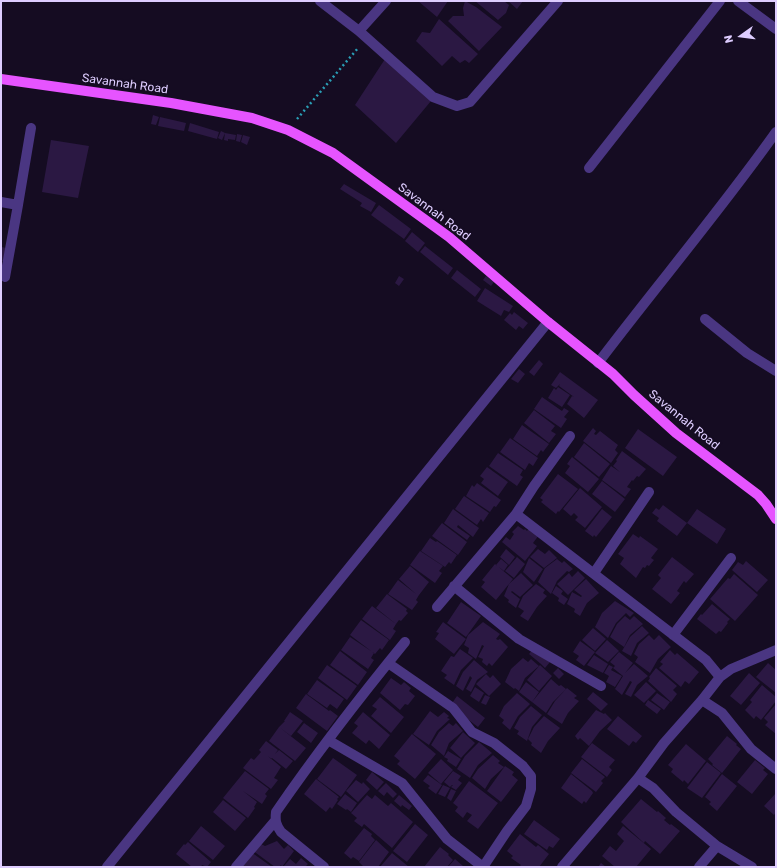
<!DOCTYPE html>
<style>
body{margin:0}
#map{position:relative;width:777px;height:868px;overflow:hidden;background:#150c22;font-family:Rubik,sans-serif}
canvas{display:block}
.frame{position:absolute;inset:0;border:2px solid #decdff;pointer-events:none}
.north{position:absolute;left:721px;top:16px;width:40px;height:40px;-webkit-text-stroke:3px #150c22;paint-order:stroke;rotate:256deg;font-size:11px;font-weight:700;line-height:16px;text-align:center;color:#decdff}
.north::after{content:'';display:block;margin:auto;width:14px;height:18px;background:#decdff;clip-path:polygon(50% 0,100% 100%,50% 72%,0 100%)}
</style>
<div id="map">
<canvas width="777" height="868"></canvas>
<div class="frame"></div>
<div class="north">N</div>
</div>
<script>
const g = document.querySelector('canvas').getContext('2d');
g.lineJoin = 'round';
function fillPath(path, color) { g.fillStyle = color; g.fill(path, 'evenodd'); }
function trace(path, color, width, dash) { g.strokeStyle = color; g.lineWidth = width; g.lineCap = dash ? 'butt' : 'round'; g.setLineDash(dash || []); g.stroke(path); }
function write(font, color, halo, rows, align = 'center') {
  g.font = font + ' Rubik,sans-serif'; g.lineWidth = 4; g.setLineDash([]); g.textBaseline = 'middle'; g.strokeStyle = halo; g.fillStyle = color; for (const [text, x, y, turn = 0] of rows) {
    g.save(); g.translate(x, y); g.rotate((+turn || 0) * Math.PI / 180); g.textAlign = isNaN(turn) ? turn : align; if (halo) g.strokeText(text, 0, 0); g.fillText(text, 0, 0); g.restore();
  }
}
fillPath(new Path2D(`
 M418,1H448L437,17Z
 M465,1L476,7L502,27L479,51L448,21L453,16H464L463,8Z
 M475,1H504L509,5L506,13L498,20Z
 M508,1H523L517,9Z
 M439,19L478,54L469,63L465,60L460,63L452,56L442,66L416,41L422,32L430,33Z
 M385,59L431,101L396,143L355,105Z
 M153,115L159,117L156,125L151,124Z
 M160,117L186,123L184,131L158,126Z
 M190,123L219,132L217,139L188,131Z
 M221,131L225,133L222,140L218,138Z
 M225,133L236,135L235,140L228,139V141L224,140Z
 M237,134L242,135L240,142L236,141Z
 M243,135L250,137L247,145L241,142Z
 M51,140L89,146L78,198L42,192Z
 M344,184L376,203L371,212L360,206L362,203L340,189Z
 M379,205L411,229L404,239L371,215Z
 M412,232L425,243L418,252L405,241Z
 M425,246L453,268L448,275L420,252Z
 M1,247L7,248L4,261H1Z
 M457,270L481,289L475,297L451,278Z
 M399,276L404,279L399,286L395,283Z
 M486,276L494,282L491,286L483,280Z
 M485,288L513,306L509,312L504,310L501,316L477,301Z
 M514,312L528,323L523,329L519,326L516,330L504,320L510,313L512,315Z
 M539,360L543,364L534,376L529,372Z
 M519,369L525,374L518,383L511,379Z
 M560,372L598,400L584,418L567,404L572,396L574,397L559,386L560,384L556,388L551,385Z
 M558,387L570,395L562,407L548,398L554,388L556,390Z
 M542,397L562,411L564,408L569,411L564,417L567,419L561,428L534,409Z
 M534,410L555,426L551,431L556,434L549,443L524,423Z
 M522,425L549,444L543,452L541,450L537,456L513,439Z
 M593,428L596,431L594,434L596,435L600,431L618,445L615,450L618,453L611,463L583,441Z
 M638,429L677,457L663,476L625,448Z
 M510,438L538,458L533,466L529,463L525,470L500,452Z
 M584,443L610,464L599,477L574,457Z
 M622,451L646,469L639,477L637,476L633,481L632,480L627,487L631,489L625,497L602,480L611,466L620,472L613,466L617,461L616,460Z
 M498,453L523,470L520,475L523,477L517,486L489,466Z
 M572,457L599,479L588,492L565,473L570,466L567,464Z
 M487,467L508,482L498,496L481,483L484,479L480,476Z
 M558,474L578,489L559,512L558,511L556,514L541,502L543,500L540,498Z
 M602,481L625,499L615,512L592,494Z
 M477,483L501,500L496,507L494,506L490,512L466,496L472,485L474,487Z
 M580,488L602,507L585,528L575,520L578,517L574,513L571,516L563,509Z
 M464,496L489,513L483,522L481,519L477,525L455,509Z
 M663,505L687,523L677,536L657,521L659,518L652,513L656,508L659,510Z
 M453,509L479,528L473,537L458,525L457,527L470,536L467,540L444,523Z
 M602,509L612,517L596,537L594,535L593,537L585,531Z
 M697,509L726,529L717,544L687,523Z
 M442,523L467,542L458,555L432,536Z
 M518,526L524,530L525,529L527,531L530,527L539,535L533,543L537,546L525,561L502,542L506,537L510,540L514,534L512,532Z
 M633,534L639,538L640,536L658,549L651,558L654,560L649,566L647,565L645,568L643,567L636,578L620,564L624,558L618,554Z
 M430,538L436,542L437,541L457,555L451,564L449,562L445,567L421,551Z
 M506,549L515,557L509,565L500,557Z
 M538,549L545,554L549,550L557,558L544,568L530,557Z
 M420,551L443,566L439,571L442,573L435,583L410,565Z
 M517,557L525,564L514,578L505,571Z
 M672,557L694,574L686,583L684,581L677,591L680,593L671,604L652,589L661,578L658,575Z
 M529,558L543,569L534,582L523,572Z
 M501,559L508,565L504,571L496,565Z
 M557,559L562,563L564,561L573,569L569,572L567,571L557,581L551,594L538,582L545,568Z
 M746,561L768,580L757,592L732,570L738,562L743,565Z
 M495,564L513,579L496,600L481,587L485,582L482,580Z
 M410,566L429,582L419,595L416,600L418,602L412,610L388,594L398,580L416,594L399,579Z
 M578,571L585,578L568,595L557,584L569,573L572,577Z
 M521,573L533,585L520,597L512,591L511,592L520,599L516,608L508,602L509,600L504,596L509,584Z
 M734,574L758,595L735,621L710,599L728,578L730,579Z
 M586,579L599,593L587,603L580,616L574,612L575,609L567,604L572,592L581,597L582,596L574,590Z
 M536,584L545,590L543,593L547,596L537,607L528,621L520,616L524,611L518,607L523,596Z
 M556,586L563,591L561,594L568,599L564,605L558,601L559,598L552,593Z
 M387,594L407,609L406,611L408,613L401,621L399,620L396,624L376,608Z
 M615,601L634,613L630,617L626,613L616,623L608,638L595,627L602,613Z
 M461,602L481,616L466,637L447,623Z
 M712,604L730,619L727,622L728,623L721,632L719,631L716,634L697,619L701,614L702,615Z
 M372,606L396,624L393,629L396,631L390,640L362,619Z
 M625,616L630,620L634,616L643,624L630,635L624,647L610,637L617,624Z
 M361,620L389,640L382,650L380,648L375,654L350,635Z
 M443,622L466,639L454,654L435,639L439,633L436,632Z
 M483,622L500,634L496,639L498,640L500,639L508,647L492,666L489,663L487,666L482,662L483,659L478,657L484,646L482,645L476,659L468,653L469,648L464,645L468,635Z
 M642,626L649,633L637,643L631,656L622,651L630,637Z
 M593,628L606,639L595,651L582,640Z
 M649,635L654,640L659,635L671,647L658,659L650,673L635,662L638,657L634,654L639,644Z
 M350,637L374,653L371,658L374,660L368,669L341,650Z
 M607,640L619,651L608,662L595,653Z
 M580,641L595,652L584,666L576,660L579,656L573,652Z
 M460,649L473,658L461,670L454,685L444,678L447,675L441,671L451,656L454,657Z
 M533,649L550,662L545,668L541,664L542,663L541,664L529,654Z
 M670,650L675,655L677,653L699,672L689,684L685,681L681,687L659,668L663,664L660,662Z
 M340,651L367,672L358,685L330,665Z
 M619,652L633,663L625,673L634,664L648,676L637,685L631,697L625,694L632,682L630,681L622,695L615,689L623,676L613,668L615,666L610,662Z
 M594,655L608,664L603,673L587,665Z
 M523,658L528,662L531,659L539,666L525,678L519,691L515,688L514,689L505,682L511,669Z
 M474,660L488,672L477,680L471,692L466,689L472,678L470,676L463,691L456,686L463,672Z
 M768,663L776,670V693L756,677Z
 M327,665L357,686L347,700L318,678Z
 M540,665L552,676L539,691L527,680Z
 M609,665L613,667L611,670L622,676L615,687L606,682L609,676L604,673Z
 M558,668L564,674L559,679L553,673Z
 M656,668L677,686L673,690L677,694L671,702L648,681L650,678L649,677Z
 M749,673L760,683L741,705L730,696Z
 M486,674L490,678L493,675L501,684L489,696L476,684Z
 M391,678L401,685L404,682L411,688L409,691L415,696L408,705L405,704L400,710L380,693Z
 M551,679L559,686L561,685L566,689L553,702L546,713L532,702Z
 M317,680L344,699L337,709L330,704L327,708L307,694Z
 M526,682L539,692L532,702L519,692Z
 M646,682L656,691L644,703L634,695Z
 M762,685L776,697V701L761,720L756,716L754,719L745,710L752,702L750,700Z
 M475,687L484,693L479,702L470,696Z
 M567,688L577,696L574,698L579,701L568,713L562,724L547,714L555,701Z
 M593,692L608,704L601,711L587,699Z
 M517,693L530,704L518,716L510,730L502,723L504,720L499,716L504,706Z
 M657,693L670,702L664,710L651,700Z
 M306,694L329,711L330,710L338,716L327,731L296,708Z
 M485,695L490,697L486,705L481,703Z
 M457,696L485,718L478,727L450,706Z
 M380,697L404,717L391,733L371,716L377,709L372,706Z
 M648,700L661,709L657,714L645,705Z
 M776,704V734L765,725L768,722L764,718Z
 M531,706L542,715L532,727L527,741L517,734L519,731L514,728L520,717Z
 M596,710L604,714L605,713L612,720L600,731L589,746L580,738L578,740L575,736Z
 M430,711L438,717L444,712L449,716L447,718L450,719L437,731L429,745L413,734Z
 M290,712L303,721L291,736L279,727L285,721H284Z
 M363,712L390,735L379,749L369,740L366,744L352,733L358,726L354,723Z
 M544,716L560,728L548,741L541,753L531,745L532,743L528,739L534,727Z
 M618,716L642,736L636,743L633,741L629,746L607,729Z
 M304,723L318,733L311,743L297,732Z
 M449,723L453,726L456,723L463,731L449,743L444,756L431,745L439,732Z
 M279,727L306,748L295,761L269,741Z
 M463,732L475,743L461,758L450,748Z
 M412,734L436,754L415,779L397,764L400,761L394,756Z
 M727,736L737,744L736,745L741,749L722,773L712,765L713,764L708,759Z
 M266,741L278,750L275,754L279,750L293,761L286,769L272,758L271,759L268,756L281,767L274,778L278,780L271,789L243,768L251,758L254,760L261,752L259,750Z
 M479,742L492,753L478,765L470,778L457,769L465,756Z
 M592,743L615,760L609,767L612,770L607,777L581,757Z
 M686,744L706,761L688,784L684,780L683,782L671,772L673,769L668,765Z
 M448,751L461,759L456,767L447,761L448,759L444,757Z
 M493,755L500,761L498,763L504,767L491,779L485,789L472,778L478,769Z
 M333,758L357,775L341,797L317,779Z
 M441,759L453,770L441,784L428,773Z
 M582,759L605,777L601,781L603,783L596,792L571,773Z
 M755,760L765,768L763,770L768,774L752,794L737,782Z
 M707,762L721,773L702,798L687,788Z
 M505,766L514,772L512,775L518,780L501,802L487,791Z
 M245,771L269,789L265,794L267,796L262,804L243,791L257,802L254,807L255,808L248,818L223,798Z
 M453,771L461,776L458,780L462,783L456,790L451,787L453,785H452L450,787L444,782Z
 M372,772L384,782L377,790L366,780Z
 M571,774L592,791L593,793L586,803L584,801L582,804L561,788Z
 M722,774L737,786L717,811L709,804L711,802L705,797Z
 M428,775L442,785L436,794L428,788L430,786L423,781Z
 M316,779L339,797L337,799L338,800L332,809L330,807L326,812L304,794Z
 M356,780L362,784L363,782L370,789L358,802L346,791Z
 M469,781L498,803L478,829L467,821L472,815L467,812L463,818L455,811L458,807L453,803Z
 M386,783L397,794L393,798L387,792L384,796L378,791Z
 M443,785L450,788L445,797L438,794Z
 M451,789L456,791L451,801L447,798Z
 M776,793V812L774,815L764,806Z
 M345,794L357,803L351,812L347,809L346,810L337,804Z
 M367,795L372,799L375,795L388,806L391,803L413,822L392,848L364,824L362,827L354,821L357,818L351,813Z
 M399,795L412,806L409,810L402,805L401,807L394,801Z
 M641,799L657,812L658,811L666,818L664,820L670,825L671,824L680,831L660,854L645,841L644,843L621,822Z
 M223,800L246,818L235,831L213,812Z
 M534,820L560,839L553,848L549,846L547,850L524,834Z
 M415,824L428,835L407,862L393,851Z
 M201,826L225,846L213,860L189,841Z
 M623,826L651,849L636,867H615L602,856L610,846L616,851L624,841L617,834Z
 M364,828L372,834L371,836L375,840L359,861L353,857L351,859L344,853Z
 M520,834L536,847L538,845L549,854L539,867H519L521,865L511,858L513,856L507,851Z
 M376,840L389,852L378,867H364L359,862Z
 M277,841L284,849L288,845L294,851L282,867L281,865L279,867H275L252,850L259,843L265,846Z
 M188,842L211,862L207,867L202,865L201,867H192L176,854L184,844L185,845Z
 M440,847L449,854L448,855L453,860L447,867H424Z
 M251,852L272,867H240Z
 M392,853L409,867H380Z
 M301,858L308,864L305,867H283L290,859L296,864Z
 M455,859L463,866L462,867H448Z
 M601,863L606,867H598Z`), '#2b1843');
trace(new Path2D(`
 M297,119L359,47`), '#2a9fb6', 2.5, [2, 3]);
trace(new Path2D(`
 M320,1L359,31L433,97L457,106L470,102L558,1
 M738,1L776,29
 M359,31L386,1
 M589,168L720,1
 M1,202L18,205L31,128
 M5,277L18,205
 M705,319L747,353L776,371
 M598,363C657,285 720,211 776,132
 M516,514L706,660L720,677
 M594,573L649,492
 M454,586L519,639L601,686
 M437,607L516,514L534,486L570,436
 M673,635L731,558
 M702,700L722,713L751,749L776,769
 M328,740L402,783L447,839L483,867L507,831L526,806L531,789V776L523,766L494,743L472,732L453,708L388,663
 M638,778L653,788L676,812L717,846L752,867
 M107,867L548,322
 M236,867L275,821
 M324,867L281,832C276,825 275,821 276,812C316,754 360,697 405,642
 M562,867L638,778L664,743L702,700L720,677L731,669L776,650
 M699,867L717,846`), '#4a3682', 10);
trace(new Path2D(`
 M1,79L171,103L252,118L288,130L333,153L449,237L548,322L613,374L634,395L676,433L758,495L766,504L776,519`), '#e654ff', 10);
write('12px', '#decdff', '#150c22', [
 ["Savannah Road",125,84,8],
 ["Savannah Road",434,212,37],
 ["Savannah Road",684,420,39]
]);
</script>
